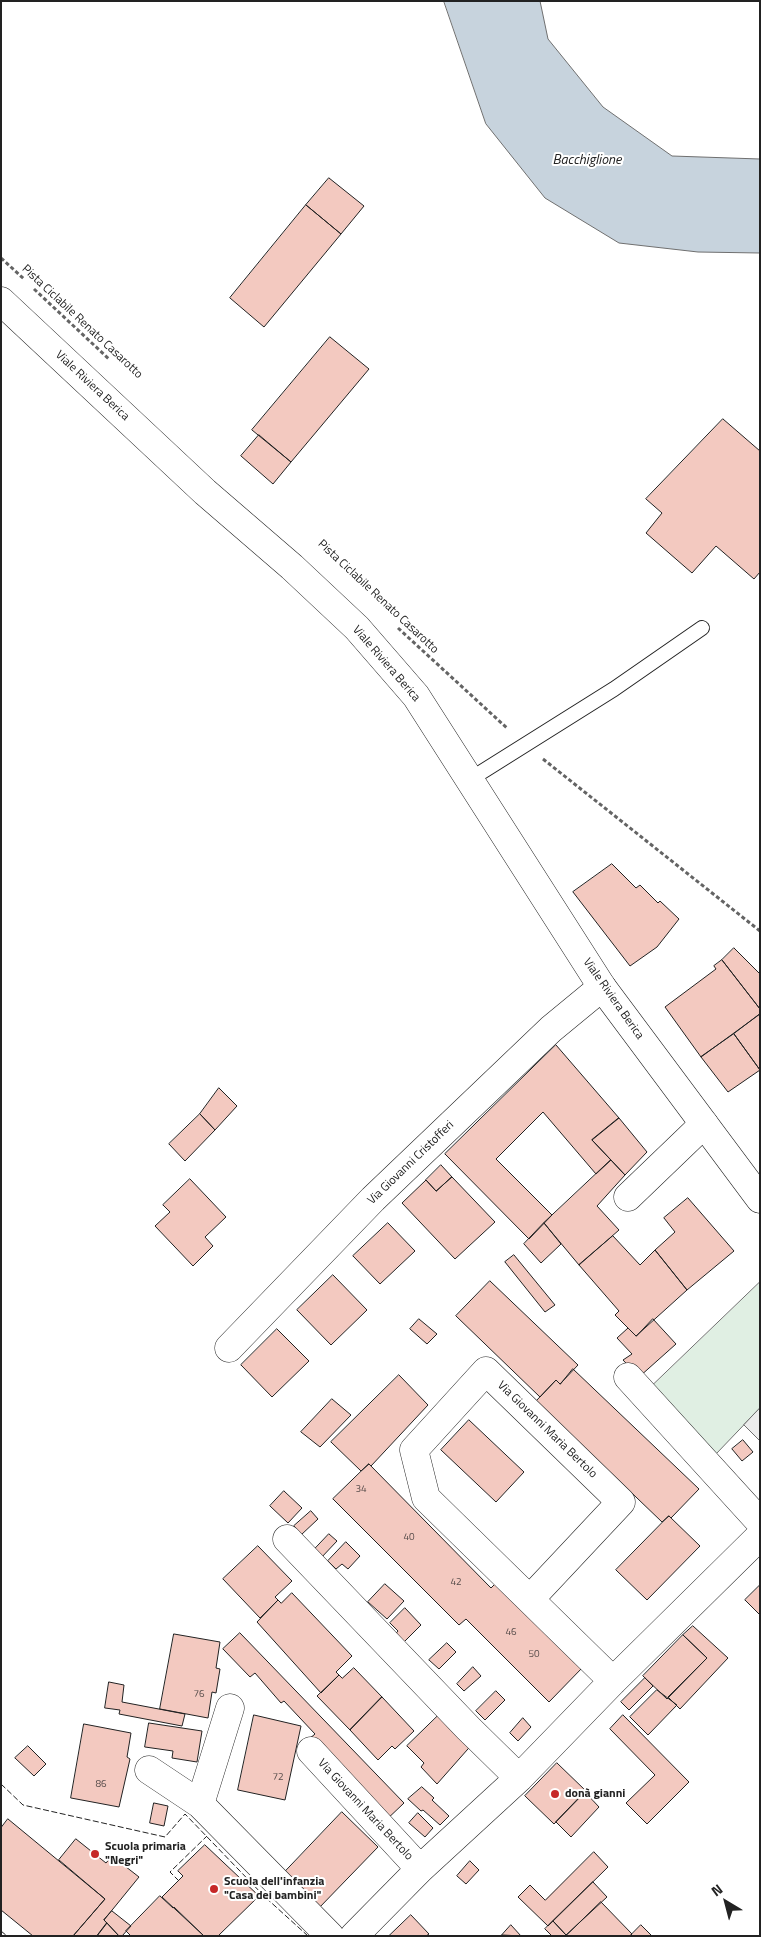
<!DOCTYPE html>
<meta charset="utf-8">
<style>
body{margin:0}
#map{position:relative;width:761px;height:1937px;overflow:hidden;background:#fff;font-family:"Titillium Web",sans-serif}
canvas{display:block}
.frame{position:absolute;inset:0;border:2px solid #222;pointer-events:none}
.north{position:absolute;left:701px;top:1877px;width:50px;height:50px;-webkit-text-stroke:4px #fff;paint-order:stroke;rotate:323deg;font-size:14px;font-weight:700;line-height:20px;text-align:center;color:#222}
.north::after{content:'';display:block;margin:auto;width:18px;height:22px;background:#222;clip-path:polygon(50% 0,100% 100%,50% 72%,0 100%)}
</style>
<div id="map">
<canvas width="761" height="1937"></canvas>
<div class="frame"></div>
<div class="north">N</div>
</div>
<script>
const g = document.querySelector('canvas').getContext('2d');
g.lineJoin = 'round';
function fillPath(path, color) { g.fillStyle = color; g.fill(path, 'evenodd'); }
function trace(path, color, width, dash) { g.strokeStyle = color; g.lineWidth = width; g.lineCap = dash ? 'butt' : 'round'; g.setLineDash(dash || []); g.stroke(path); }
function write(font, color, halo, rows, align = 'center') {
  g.font = font + ' "Titillium Web",sans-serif'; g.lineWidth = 4; g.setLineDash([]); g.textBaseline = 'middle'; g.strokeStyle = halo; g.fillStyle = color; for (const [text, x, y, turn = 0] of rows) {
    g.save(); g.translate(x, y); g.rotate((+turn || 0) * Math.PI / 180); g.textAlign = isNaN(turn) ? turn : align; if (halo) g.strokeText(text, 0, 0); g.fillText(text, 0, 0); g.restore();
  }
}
const green = new Path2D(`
 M760,1282V1408L716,1454L651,1387Z`);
fillPath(green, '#e0efe3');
trace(green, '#6f6f6f', 1);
const parking = new Path2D(`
 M760,1408V1441L744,1425Z`);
fillPath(parking, '#ededed');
trace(parking, '#6f6f6f', 1);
const water = new Path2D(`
 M444,1H540L548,39L603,107L672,156L760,159V253L698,252L619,243L545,198L486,124Z`);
fillPath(water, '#c7d3dd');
trace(water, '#6f6f6f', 1);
const building = new Path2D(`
 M329,178L364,206L341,234L306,205Z
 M306,205L341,234L264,327L230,298Z
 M330,337L369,369L291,462L252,430Z
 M723,419L760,451V572L754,579L716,546L692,573L646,533L662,513L646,499Z
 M259,435L291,462L273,484L241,456Z
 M612,864L636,888L640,885L658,903L660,901L679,919L657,947L630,966L573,892Z
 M734,948L760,974V1009L722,960Z
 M722,960L760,1009V1014L701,1057L665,1007L716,969L714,966Z
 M760,1014V1070L734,1034Z
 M734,1034L760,1070L728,1092L701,1057Z
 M556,1045L619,1118L592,1140L611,1160L596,1174L543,1112L496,1159L552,1215L529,1239L445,1154Z
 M219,1088L237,1106L215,1130L200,1114Z
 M200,1114L215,1130L185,1161L169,1144Z
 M619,1118L647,1152L625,1175L592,1140Z
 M611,1160L625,1175L597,1206L619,1230L579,1265L544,1223Z
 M441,1165L452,1177L436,1191L426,1180Z
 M452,1177L495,1222L455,1259L402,1203L426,1180L436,1191Z
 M190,1179L226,1217L205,1237L213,1246L193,1266L155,1226L170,1212L163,1205Z
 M688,1198L734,1251L687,1290L655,1250L675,1232L664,1218Z
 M388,1223L415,1251L380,1284L353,1256Z
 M544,1223L561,1244L541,1263L524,1244Z
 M613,1236L640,1265L655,1250L687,1290L636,1336L615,1315L619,1311L579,1265Z
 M514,1255L555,1305L545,1312L505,1262Z
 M333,1275L367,1310L331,1345L297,1310Z
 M490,1281L578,1365L560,1384L556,1380L540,1397L456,1316Z
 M419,1319L437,1334L427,1344L410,1329Z
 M653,1319L676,1344L639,1377L623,1360L632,1354L617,1338L628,1328L636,1336Z
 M277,1329L309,1361L272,1397L241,1365Z
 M573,1369L699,1489L671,1518L669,1516L662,1522L536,1401L556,1380L560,1384Z
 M399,1375L428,1405L371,1466L369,1464L361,1471L331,1442Z
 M332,1399L351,1415L320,1447L301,1432Z
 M469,1420L524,1472L496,1502L441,1450Z
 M743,1440L753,1452L742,1461L732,1449Z
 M369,1464L491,1588L497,1582L583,1667L549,1702L466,1619L459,1625L333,1499Z
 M284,1491L302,1508L288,1523L270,1506Z
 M311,1511L318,1519L301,1535L294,1526Z
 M669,1516L700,1546L647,1600L616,1570Z
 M329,1534L337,1541L320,1559L312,1552Z
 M346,1542L360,1556L348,1569L342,1564L336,1569L328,1561Z
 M258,1546L292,1581L275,1597L278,1600L260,1618L223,1579Z
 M385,1584L404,1601L387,1619L368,1602Z
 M760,1585V1615L745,1600Z
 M292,1593L352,1656L336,1672L339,1675L321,1693L257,1622L278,1600L281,1603Z
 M405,1608L421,1625L400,1646L392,1638L398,1631L390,1623Z
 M693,1626L728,1658L680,1709L668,1697L707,1658L683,1635Z
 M240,1633L404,1803L383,1823L309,1739L315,1734L284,1701L281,1703L255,1673L250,1677L223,1649Z
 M174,1634L220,1642L216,1668L220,1669L216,1693L212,1692L208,1718L160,1709Z
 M683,1635L707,1658L667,1699L643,1676Z
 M447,1643L456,1652L439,1669L429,1660Z
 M473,1667L481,1676L464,1691L457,1684Z
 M354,1668L382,1697L350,1730L317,1696L339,1675L342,1678Z
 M645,1678L653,1686L629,1710L621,1702Z
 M109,1682L124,1685L122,1702L185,1714L182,1726L119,1714L120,1710L105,1708Z
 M657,1690L677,1705L648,1735L630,1717Z
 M496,1691L505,1700L485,1720L476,1711Z
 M382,1697L414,1731L395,1749L392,1746L378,1760L350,1730Z
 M444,1710L475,1741L437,1784L421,1767L424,1763L407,1746Z
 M254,1715L301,1726L285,1800L238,1790Z
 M623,1715L689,1782L647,1824L626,1803L655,1775L610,1729Z
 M523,1718L531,1727L518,1741L510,1733Z
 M149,1723L202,1731L197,1762L172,1758L173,1751L145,1747Z
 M84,1724L131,1733L127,1757L130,1759L119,1807L71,1798Z
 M28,1746L46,1764L34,1776L15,1758Z
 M557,1763L586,1791L554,1824L525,1796Z
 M422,1787L434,1798L432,1800L449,1816L440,1825L423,1810L421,1811L408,1799Z
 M585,1792L599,1807L571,1837L556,1822Z
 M154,1803L168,1806L164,1826L150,1823Z
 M342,1812L378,1847L318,1909L282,1875Z
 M418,1813L433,1828L425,1837L409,1823Z
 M8,1819L105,1899L73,1936H33L1,1910V1828Z
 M76,1839L106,1863L112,1856L139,1877L104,1920L107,1923L97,1936H73L105,1899L59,1860Z
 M205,1845L259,1896L218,1936H204L162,1897L183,1876L178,1871Z
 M594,1852L608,1867L548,1926L518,1897L530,1885L545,1900Z
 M470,1861L479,1870L466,1884L457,1876Z
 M593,1882L607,1897L566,1935L553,1921Z
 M160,1896L173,1908L174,1907L204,1936H131L126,1931Z
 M601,1902L632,1934L630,1936H566Z
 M112,1911L131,1926L122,1936H119L104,1920Z
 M411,1915L429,1934L426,1936H389Z
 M553,1921L566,1935V1936H552L545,1929Z
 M107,1923L119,1936H97Z
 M511,1925L521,1936L502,1935Z
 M641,1925L652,1936H630Z`);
fillPath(building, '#f3c9c0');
trace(building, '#222', 1);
const service = new Path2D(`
 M469,780L614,689L702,628`);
const minor = new Path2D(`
 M628,1197L704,1124
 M229,1348L373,1199L551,1029L602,987
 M628,1377L760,1522
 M287,1539L468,1728L519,1778
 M530,1599L621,1502L486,1371L414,1450L426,1498L613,1681
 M311,1751L420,1869
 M149,1770L200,1804L330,1936
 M200,1804L230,1708
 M354,1936L420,1869L519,1778L613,1681L760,1536`);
const primary = new Path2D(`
 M1,301L205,492L292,567L357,628L416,696L602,987L760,1199`);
trace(service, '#222', 16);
trace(minor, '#222', 29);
trace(primary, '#222', 29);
trace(new Path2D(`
 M1,258L24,279
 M34,289L110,360
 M398,628L508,729
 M543,759L760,931`), '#646464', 3, [4, 2.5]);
trace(service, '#fff', 14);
trace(minor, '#fff', 28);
trace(primary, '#fff', 28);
trace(new Path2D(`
 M1,1784L23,1805L165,1837L185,1814L265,1897L308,1936
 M179,1881L170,1872L207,1836
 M1,1931L7,1936`), '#222', 1, [6, 2.5]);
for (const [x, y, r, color] of [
 [555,1794,5,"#c62828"],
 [95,1854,5,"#c62828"],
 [214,1889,5,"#c62828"]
]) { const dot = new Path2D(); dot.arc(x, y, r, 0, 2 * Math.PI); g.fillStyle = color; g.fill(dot); trace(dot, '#fff', 2); }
write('10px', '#564c4a', null, [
 ["34",361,1490],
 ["40",409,1538],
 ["42",456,1583],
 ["46",511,1633],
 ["50",534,1655],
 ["76",199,1695],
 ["72",278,1778],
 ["86",101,1785]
]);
write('12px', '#222', '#fff', [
 ["Pista Ciclabile Renato Casarotto",82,322,43],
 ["Viale Riviera Berica",92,386,43],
 ["Pista Ciclabile Renato Casarotto",378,597,43],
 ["Viale Riviera Berica",386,664,49],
 ["Viale Riviera Berica",613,999,55],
 ["Via Giovanni Cristofferi",411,1163,-44],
 ["Via Giovanni Maria Bertolo",547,1430,44],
 ["Via Giovanni Maria Bertolo",365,1810,47]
]);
write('bold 12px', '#222', '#fff', [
 ["donà gianni",565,1794],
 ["Scuola primaria",105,1847],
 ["\"Negri\"",105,1861],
 ["Scuola dell'infanzia",224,1882],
 ["\"Casa dei bambini\"",224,1896]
], 'left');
write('italic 14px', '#222', '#fff', [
 ["Bacchiglione",587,161]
]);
</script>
